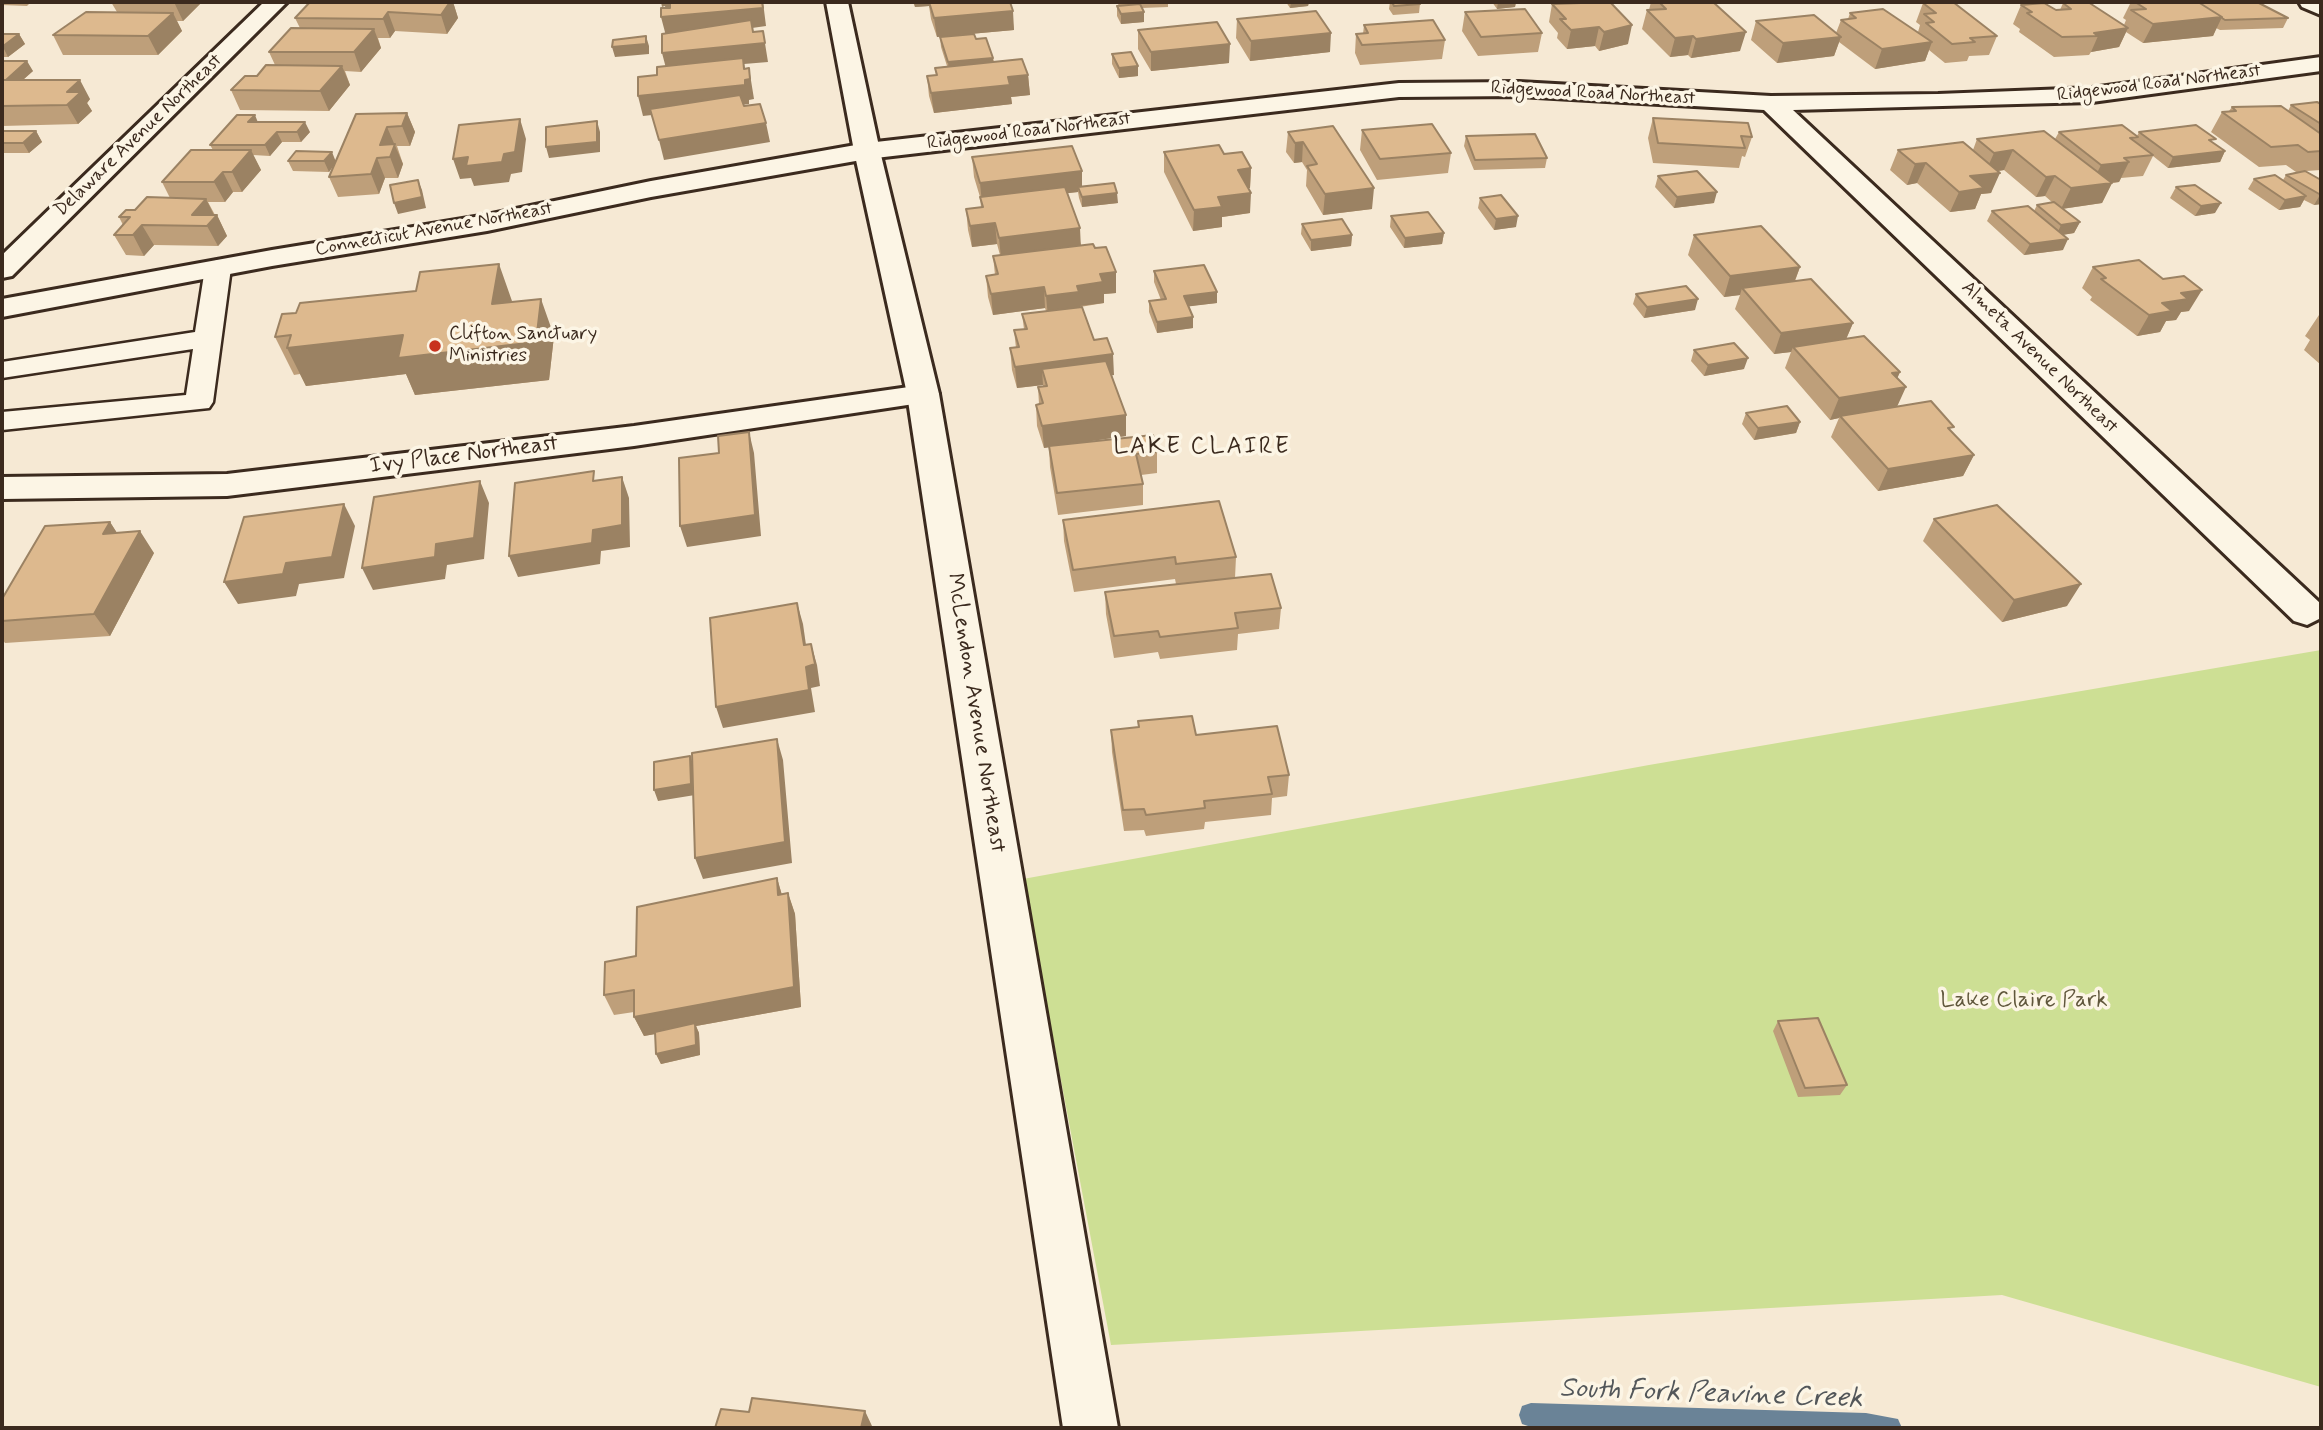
<!DOCTYPE html>
<style>
body{margin:0}
#map{position:relative;width:2323px;height:1430px;overflow:hidden;background:#f6e9d4;font-family:Mynerve,sans-serif}
canvas{display:block}
.frame{position:absolute;inset:0;border:4px solid #3b2a1e;pointer-events:none}
</style>
<div id="map">
<canvas width="2323" height="1430"></canvas>
<div class="frame"></div>
</div>
<script>
const g = document.querySelector('canvas').getContext('2d');
g.lineJoin = 'round';
function fillPath(path, color) { g.fillStyle = color; g.fill(path, 'evenodd'); }
function trace(path, color, width, dash) { g.strokeStyle = color; g.lineWidth = width; g.lineCap = dash ? 'butt' : 'round'; g.setLineDash(dash || []); g.stroke(path); }
function write(font, color, halo, rows, align = 'center') {
  g.font = font + ' Mynerve,sans-serif'; g.lineWidth = 7; g.setLineDash([]); g.textBaseline = 'middle'; g.strokeStyle = halo; g.fillStyle = color; for (const [text, x, y, turn = 0] of rows) {
    g.save(); g.translate(x, y); g.rotate((+turn || 0) * Math.PI / 180); g.textAlign = isNaN(turn) ? turn : align; if (halo) g.strokeText(text, 0, 0); g.fillText(text, 0, 0); g.restore();
  }
}
fillPath(new Path2D(`
 M2321,650V1387L2002,1295L1111,1345L1023,879L1649,765Z`), '#cddf94');
fillPath(new Path2D(`
 M1531,1403L1866,1413L1898,1419L1902,1428L1531,1427L1522,1424L1519,1415L1522,1406Z`), '#6a8397');
const service = new Path2D(`
 M218,260L227,263L231,268L213,402L209,408L2,430V412L186,395L193,349L2,378V362L195,332L205,268L209,263Z`);
const minor = new Path2D(`
 M264,2H287L12,276L2,278V255Z
 M2299,2H2321V15L2302,7Z
 M2321,57V71L2092,102L1793,110L2320,603L2321,618L2307,625L2294,621L1764,110L1519,96L1399,97L867,159L651,197L487,231L272,266L2,317V299L272,250L487,215L651,181L867,143L1399,83L1519,82L1771,96L1938,94L2092,88Z
 M923,385L934,387L939,394L934,401L634,446L227,496L2,499V477L227,474L634,426Z`);
const tertiary = new Path2D(`
 M826,2H848L880,151L939,394L1118,1428H1063L907,394L854,151Z`);
trace(service, '#3b2a1e', 5);
trace(minor, '#3b2a1e', 6);
trace(tertiary, '#3b2a1e', 6);
fillPath(service, '#fcf5e5');
fillPath(minor, '#fcf5e5');
fillPath(tertiary, '#fcf5e5');
fillPath(new Path2D(`
 M2,2H31L27,6L2,5Z
 M111,2H207L205,4H200L183,21H177L182,31L158,55H63L53,35L117,12Z
 M310,2H453L458,18L447,34L395,31L390,38H378L381,48L361,72L345,71L350,85L329,111L240,110L231,90L275,65L269,52L300,28L295,18Z
 M913,2H1010L1014,30L937,37L931,19L929,6L915,7Z
 M1117,2H1168V7L1142,8L1144,12V22L1121,24L1117,16V6H1119Z
 M1286,2H1309L1308,6L1290,8Z
 M1390,2H1419L1420,4L1419,13L1393,15L1389,9Z
 M1492,2H1516L1515,7L1497,9Z
 M1576,2H1611L1628,44L1599,51L1595,46L1567,49L1557,38L1558,33L1549,22L1552,4L1578,3Z
 M1651,2H1713L1740,51L1691,58L1688,55L1670,57L1642,29L1647,10H1649Z
 M2131,2H2257L2288,18L2283,28L2220,30L2216,28L2213,36L2143,43L2126,32L2119,47L2091,52L2089,55L2054,57L2019,32L2020,29L2013,24L2021,5L2056,10H2060L2063,3L2124,25L2126,20L2123,18Z
 M1923,3L1997,36L1989,55L1969,56L1967,61L1945,63L1929,50L1925,61L1875,69L1839,42L1834,56L1777,63L1751,40L1756,21L1836,33L1841,20L1848,19L1850,13L1918,32L1920,25L1916,22Z
 M1465,12L1542,33L1538,52L1478,56L1462,31Z
 M1237,19L1330,52L1250,61L1236,38Z
 M1364,25L1445,40L1442,59L1360,65L1355,53L1356,34H1363Z
 M1138,30L1229,63L1151,71L1138,49Z
 M2,34H19L25,44L8,57H2Z
 M940,37L976,39L993,58L994,62L1028,75L1030,95L1011,97L1012,104L934,113L929,96L927,76L936,75L935,68L947,66L941,47Z
 M1112,54L1138,76L1119,78L1112,64Z
 M2,61L33,71L23,80L90,99L87,103L92,111L78,124L2,126Z
 M2321,104V170L2306,171L2321,180V204L2314,205L2304,200L2300,207L2279,210L2248,189L2254,179L2283,180L2286,175L2296,172L2286,165L2259,167L2211,132L2222,112L2229,111L2232,107L2288,111L2291,105Z
 M407,113L415,132L410,146H397L403,164L398,178H385L379,194L338,197L329,177L335,164L329,172L293,171L288,161H336Z
 M1653,118L1752,137L1745,157L1742,156L1739,168L1653,163L1648,138Z
 M258,122L310,132L301,142H282L270,156L253,155L261,170L242,192H233L225,202H208L215,215H217L227,236L218,246L154,245L144,256L126,255L114,235L123,225L119,217L135,210L170,198L162,182L213,150L210,145Z
 M1333,126L1372,209L1323,215L1306,186L1307,170L1302,162L1294,163L1286,152L1288,132Z
 M1362,130L1451,153L1448,173L1377,180L1360,150Z
 M2,131H36L42,142L29,153H2Z
 M2059,132L2137,136L2139,132L2214,143L2225,151L2220,162L2168,168L2153,156L2143,176L2121,178L2119,182L2112,183L2102,203L2062,209L2080,222L2074,233L2062,235L2063,250L2024,255L1987,221L1992,211H2034L2037,205L2053,203L2045,196L2036,197L2004,170L1998,171L1991,193L1981,194L1975,209L1950,212L1917,183L1907,185L1890,170L1898,150H1973L1977,139H2055Z
 M1466,136L1547,158L1545,168L1474,170L1464,146Z
 M1164,152L1224,154L1251,168L1250,188H1249L1250,213L1222,217V227L1193,231L1164,172Z
 M972,157L1082,171V187L1118,203L1082,207L1079,198L1078,192L1067,193L1081,245L1095,248L1116,272V293L1104,294V303L1080,307L1094,340L1114,375H1112L1126,436L1081,442L1157,452V473L1141,475L1143,484V505L1058,515L1050,467L1049,447L1044,448L1037,426L1036,405L1039,404L1038,387L1043,386V385L1017,388L1012,370L1010,348H1016L1014,330L1024,329L1022,314L1046,311L1045,308L993,315L988,297L986,276L995,275L993,256L1000,255L997,244L972,247L968,230L966,209L981,207L980,197L974,177Z
 M1658,176L1714,203L1674,208L1655,187Z
 M2176,187L2215,213L2195,216L2170,198Z
 M1480,198L1516,227L1494,230L1478,208Z
 M1391,216L1444,233L1442,244L1404,248L1390,227Z
 M1302,224L1352,235L1351,246L1311,251L1301,234Z
 M1694,235L1800,267L1795,281L1853,323L1846,339L1900,372L1897,378V407L1952,432L1974,455L1963,476L1878,491L1831,437L1839,418L1830,420L1785,368L1791,352L1774,354L1735,309L1740,295L1724,297L1688,255Z
 M2093,267L2189,311L2181,312L2176,320L2166,321L2160,332L2137,336L2090,300L2092,297L2082,288Z
 M1154,271L1217,303L1189,306L1193,317V328L1157,333L1149,312V301L1161,300L1154,282Z
 M1636,294L1695,310L1644,318L1633,304Z
 M512,302L554,336L549,380L415,395L406,374L306,386L300,374L294,375L275,337Z
 M2321,314V365L2304,350L2310,340L2305,336L2319,315Z
 M1694,350L1744,369L1704,376L1691,361Z
 M1746,413L1800,422L1796,433L1754,440L1742,424Z
 M1934,519L2067,606L2002,622L1923,541Z
 M1063,520L1236,557L1235,578L1281,608L1279,629L1238,634L1237,650L1160,659L1158,652L1114,658L1106,614L1105,592L1176,584L1175,579L1074,592L1064,541Z
 M110,522L117,533L154,553L110,636L5,643L2,639V599Z
 M1138,721L1196,735L1289,775L1287,796L1272,798L1271,815L1205,822L1204,829L1146,836L1144,830L1124,831L1112,752L1111,730L1138,728Z
 M777,878L782,895L788,893L795,914L801,1007L696,1026L699,1033L700,1055L661,1064L656,1054L655,1034L644,1036L634,1017V1012L614,1015L604,995L636,956Z
 M1778,1021L1847,1085L1840,1095L1798,1097L1773,1031Z`), '#be9f7a');
fillPath(new Path2D(`
 M174,2H199L200,4L183,21Z
 M450,2H453L458,18L447,34L441,15Z
 M661,2H672L674,11H666L665,6L662,7Z
 M763,2L766,26L752,28L755,44L763,31L768,62L744,64L747,80L749,68L754,99L749,100V104L643,116L638,96L667,72L662,53L666,36L661,17Z
 M914,2H929V6L915,7Z
 M1291,2H1309L1308,6L1290,8Z
 M1498,2H1516L1515,7L1497,9Z
 M1013,11L1014,30L937,37L934,18Z
 M388,12L395,31L390,38L383,19Z
 M1144,12V22L1121,24V14Z
 M173,13L182,31L158,55L148,36Z
 M2222,17L2213,36L2143,43L2153,24Z
 M1632,25L1628,44L1599,51L1604,32Z
 M1599,27L1595,46L1567,49L1571,30Z
 M2128,28L2119,47L2091,52L2098,36L2094,33Z
 M374,29L381,48L361,72L354,52Z
 M1746,32L1740,51L1691,58L1696,39Z
 M1331,33L1330,52L1250,61L1251,41Z
 M19,34L25,44L8,57L3,47Z
 M646,36L649,46V54L615,57L612,47Z
 M1693,36L1688,55L1670,57L1675,38Z
 M1841,37L1834,56L1777,63L1783,43Z
 M1932,42L1925,61L1875,69L1882,49Z
 M1230,44L1229,63L1151,71V52Z
 M993,58L994,68L949,72L948,62Z
 M27,61L33,71L9,92L3,82Z
 M342,66L350,85L329,111L320,91Z
 M1138,66V76L1119,78V68Z
 M1028,75L1030,95L1011,97L1012,104L934,113L931,93L1008,77Z
 M80,80L90,99L87,103L92,111L78,124L67,105V92Z
 M407,113L415,132L410,146L402,126Z
 M255,115L259,125L248,122Z
 M520,119L526,139L522,172L511,174L509,182L474,186L471,178L460,179L453,159L504,154Z
 M597,121L600,132V152L549,158L546,147Z
 M305,122L310,132L301,142L297,132Z
 M766,123L770,142L664,160L659,140Z
 M387,127L403,164L398,178L390,157L380,145Z
 M36,131L42,142L29,153L23,143Z
 M277,132L282,142L270,156L265,145Z
 M1303,142L1302,162L1294,163L1295,143Z
 M251,150L261,170L242,192L232,172Z
 M2013,150L2004,170L1985,173L1994,153Z
 M2225,151L2220,162L2168,168L2173,157Z
 M332,152L336,162L329,172L324,161Z
 M377,158L385,178L379,194L371,174Z
 M2129,162L2119,182L2091,185L2101,165Z
 M1926,163L1917,183L1907,185L1915,164Z
 M1251,168L1250,188L1237,190L1238,170Z
 M1082,171V192L1078,187V192L982,203L980,183Z
 M223,172L233,192L225,202L214,182Z
 M2000,173L1991,193L1981,194L1975,209L1950,212L1959,192L1970,176Z
 M2055,176L2045,196L2036,197L2046,177Z
 M418,180L422,190L426,208L398,214L394,203Z
 M2112,183L2102,203L2061,209L2071,188Z
 M1374,188L1372,209L1323,215L1325,194Z
 M1717,192L1714,203L1674,208L1677,197Z
 M1117,193L1118,203L1082,207V197Z
 M1251,193L1250,213L1222,217V227L1193,231L1194,210L1218,197Z
 M2320,195H2321V204L2314,205Z
 M2306,196L2300,207L2279,210L2285,200Z
 M206,199L215,217L217,215L227,236L218,246L207,226L192,215Z
 M2221,203L2215,213L2195,216L2201,206Z
 M1518,216L1516,227L1494,230L1496,219Z
 M2080,222L2074,233L2056,236L2061,225Z
 M995,223L997,244L972,247L970,226Z
 M142,225L154,245L144,256L133,235Z
 M1080,228L1081,249L1001,258L999,238Z
 M1444,233L1442,244L1404,248L1405,238Z
 M1352,235L1351,246L1311,251V240Z
 M2068,239L2063,250L2024,255L2030,244Z
 M499,264L512,301L507,341L492,304Z
 M1800,267L1792,288H1742L1740,295L1724,297L1730,276Z
 M1116,272V293L1104,294V303L1080,306V313L1048,317L1046,296L1077,286L1100,274Z
 M1044,287L1045,308L993,315L991,294Z
 M2202,290L2189,311L2181,312L2176,320L2166,321L2160,332L2137,336L2149,315L2162,303L2181,293Z
 M1217,292V303L1184,307V296Z
 M541,299L554,336L549,380L415,395L406,374L306,386L287,348Z
 M1698,299L1695,310L1644,318L1647,307Z
 M1193,317V328L1157,333V322Z
 M1853,323L1844,344L1793,347L1791,352L1774,354L1781,333Z
 M1113,354L1114,375L1047,384L1042,369L1043,385L1017,388L1015,367Z
 M1748,358L1744,369L1704,376L1708,365Z
 M1900,372L1892,390L1906,387L1896,409L1840,416L1839,418L1830,420L1839,398L1892,373Z
 M1126,415V436L1044,448L1042,426Z
 M1800,422L1796,433L1754,440L1758,428Z
 M749,432L754,453L761,536L687,547L680,526Z
 M1974,455L1963,476L1878,491L1888,469Z
 M622,477L629,498L630,547L601,551L600,564L518,577L509,556L593,530Z
 M480,481L489,503L484,559L447,565L445,579L373,590L362,568L436,544Z
 M344,504L355,526L344,578L299,584L296,596L238,604L224,582L286,563Z
 M110,522L124,544L103,534Z
 M140,531L154,553L110,636L94,614Z
 M2081,584L2067,606L2002,622L2014,600Z
 M797,603L803,624L809,666L811,644L817,665L820,686L811,688L815,712L723,728L716,707L804,645Z
 M777,739L783,760L792,863L703,879L695,858Z
 M690,756L694,767L695,795L658,801L654,790Z
 M777,878L783,899L778,895Z
 M788,893L795,914L801,1007L696,1026L699,1033L700,1055L661,1064L656,1054L695,1027L644,1036L634,1017Z
 M865,1411L872,1426L871,1428H861Z`), '#9b8263');
const building = new Path2D(`
 M310,2H450L441,15L388,12L383,19L295,18Z
 M670,2H762L763,8L661,17V8H670Z
 M929,2H1010L1013,11L934,18Z
 M1392,2H1419L1420,4L1394,6Z
 M1610,2L1632,25L1604,32L1599,27L1571,30L1560,19H1566L1552,4Z
 M1659,2H1713L1746,32L1696,39L1693,36L1675,38L1647,10L1666,9Z
 M1939,2H1953L1997,36L1970,38L1975,42L1952,44L1926,23L1934,22L1924,14L1936,13L1923,3Z
 M2076,2H2088L2128,28L2094,33L2098,36L2062,37L2027,13L2032,12L2021,5L2044,3L2056,10L2071,9L2063,3Z
 M2135,2H2198L2222,17L2153,24L2131,10L2146,9Z
 M2198,2H2257L2288,18L2225,20L2222,18V17Z
 M1140,4L1144,12L1121,14L1117,6Z
 M1525,9L1542,33L1481,37L1465,12Z
 M1883,9L1932,42L1882,49L1841,20L1856,18L1850,13Z
 M1316,11L1331,33L1251,41L1237,19Z
 M86,12L173,13L148,36L53,35Z
 M1814,15L1841,37L1783,43L1756,21Z
 M751,20L753,32L763,31L765,43L662,53V34Z
 M1433,20L1445,40L1362,45L1356,34L1368,33L1364,25Z
 M1217,22L1230,44L1151,52L1138,30Z
 M291,28L374,29L354,52H269Z
 M2,34H19L2,47Z
 M974,34L976,39L986,38L993,58L948,62L940,37Z
 M646,36V44L612,47L613,40Z
 M1131,52L1138,66L1119,68L1112,54Z
 M743,58L744,69L749,68L750,79L745,80V85L638,96V77L657,75V67Z
 M1022,59L1028,75L1008,77L1010,85L931,93L927,76L937,75L935,68Z
 M2,61H27L6,80H2Z
 M266,65L342,66L320,91L231,90L245,76H257Z
 M2,80H80L67,92H81L67,105L2,106Z
 M740,95L744,106L760,104L766,123L659,140L650,109Z
 M2317,102L2321,104V124L2291,105Z
 M2281,106L2321,134V151L2308,152L2298,145L2271,147L2222,112L2236,111L2232,107Z
 M407,113L402,126L387,127L380,145L395,144L390,157L377,158L371,174L329,177L356,114Z
 M237,115H255L248,122H305L297,132H277L265,145H210Z
 M1653,118L1748,123L1752,137L1741,136L1745,148L1658,143Z
 M520,119L515,152L504,154L502,162L466,166L468,157L453,159L459,125Z
 M597,121V142L546,147V127Z
 M1432,124L1451,153L1380,159L1362,130Z
 M2122,125L2138,137L2130,138L2153,155L2124,158L2129,162L2101,165L2059,132Z
 M2196,125L2216,139L2209,140L2225,151L2173,157L2139,132Z
 M1333,126L1374,188L1325,194L1307,166L1317,164L1303,142L1295,143L1288,132Z
 M2,131H36L23,143H2Z
 M2044,131L2112,183L2071,188L2055,176L2046,177L2013,150L1994,153L1977,139Z
 M1535,134L1547,158L1475,160L1466,136Z
 M1963,142L2000,173L1970,176L1984,188L1959,192L1926,163L1915,164L1898,150Z
 M1219,145L1224,154L1242,152L1251,168L1238,170L1251,193L1218,197L1222,207L1194,210L1164,152Z
 M1072,146L1082,171L980,183L972,157Z
 M191,150H251L232,172H223L214,182H162Z
 M296,151L332,152L324,161H288Z
 M1697,171L1717,192L1677,197L1658,176Z
 M2305,171L2321,180V195L2286,175Z
 M2275,175L2306,196L2285,200L2254,179Z
 M418,180L422,197L394,203L390,185Z
 M1114,183L1117,193L1082,197L1078,187Z
 M2195,185L2221,203L2201,206L2176,187Z
 M1065,187L1080,228L999,238L995,223L970,226L966,209L983,207L980,197Z
 M1501,195L1518,216L1496,219L1480,198Z
 M147,197L206,199L192,215H217L207,226L142,225L133,235H114L130,217H119L126,210H135Z
 M2054,202L2080,222L2061,225L2037,205Z
 M2028,206L2068,239L2030,244L1992,211Z
 M1428,212L1444,233L1405,238L1391,216Z
 M1342,219L1352,235L1311,240L1302,224Z
 M1761,226L1800,267L1730,276L1694,235Z
 M1093,244L1095,248L1106,247L1116,272L1100,274L1103,282L1077,286L1079,292L1046,296L1044,287L991,294L986,276L998,274L993,256Z
 M2139,260L2163,279L2184,276L2202,290L2181,293L2188,299L2162,303L2172,311L2149,315L2101,279L2106,278L2093,267Z
 M499,264L492,304L541,299L536,342L398,358L403,335L287,348L291,335L275,337L282,314L296,313L300,303L416,291L420,272Z
 M1204,265L1217,292L1184,296L1193,317L1157,322L1149,301L1166,299L1154,271Z
 M1811,279L1853,323L1781,333L1742,288Z
 M1686,286L1698,299L1647,307L1636,294Z
 M1082,307L1094,340L1107,338L1113,354L1015,367L1010,348L1019,347L1014,330L1027,329L1022,314Z
 M1864,336L1900,372L1892,373L1906,387L1839,398L1793,347Z
 M1734,343L1748,358L1708,365L1694,350Z
 M1106,361L1126,415L1042,426L1036,405L1043,403L1038,387L1047,386L1042,369Z
 M1931,401L1954,427L1948,428L1974,455L1888,469L1840,416Z
 M1787,406L1800,422L1758,428L1746,413Z
 M749,432L755,515L680,526L679,458L719,453L718,436Z
 M1153,435L1157,452L1136,454L1143,484L1057,493L1049,446Z
 M594,471L593,481L622,477V525L593,530L592,543L509,556L515,483Z
 M480,481L474,538L436,544L435,557L362,568L374,497Z
 M1219,501L1236,557L1176,564L1175,557L1073,570L1063,520Z
 M344,504L332,557L286,563L283,574L224,582L244,517Z
 M1997,505L2081,584L2014,600L1934,519Z
 M110,522L103,534L140,531L94,614L2,621V599L45,526Z
 M1271,574L1281,608L1235,613L1238,628L1160,637L1158,631L1114,636L1105,592Z
 M797,603L804,645L811,644L815,664L806,667L809,690L716,707L710,618Z
 M1192,716L1196,735L1277,726L1289,775L1268,777L1272,794L1204,801L1205,808L1146,815L1144,809L1123,810L1111,730L1139,727L1138,721Z
 M777,739L785,842L695,858L692,753Z
 M690,756L691,784L654,790V762Z
 M777,878L778,895L788,893L794,987L634,1017V990L604,995L605,962L636,956L637,907Z
 M1818,1018L1847,1085L1805,1088L1778,1021Z
 M695,1023L696,1045L656,1054L655,1032Z
 M752,1398L865,1411L861,1428H715L721,1409L749,1412Z`);
fillPath(building, '#ddb98e');
trace(building, '#9b8263', 2);
for (const [x, y, r, color] of [
 [435,346,7,"#c8321e"]
]) { const dot = new Path2D(); dot.arc(x, y, r, 0, 2 * Math.PI); g.fillStyle = color; g.fill(dot); trace(dot, '#fcf5e5', 2.5); }
write('19px', '#3b2a1e', '#fcf5e5', [
 ["Ridgewood Road Northeast",2159,84,-7],
 ["Ridgewood Road Northeast",1593,94,3],
 ["Ridgewood Road Northeast",1029,132,-7],
 ["Delaware Avenue Northeast",139,136,-44],
 ["Connecticut Avenue Northeast",434,230,-10],
 ["Almeta Avenue Northeast",2039,358,44]
]);
write('19px', '#3b2a1e', '#fcf5e5', [
 ["Clifton Sanctuary",449,335],
 ["Ministries",449,357]
], 'left');
write('23px', '#3b2a1e', '#fcf5e5', [
 ["Ivy Place Northeast",464,456,-7],
 ["McLendon Avenue Northeast",975,713,81]
]);
write('23px', '#60573c', '#fcf5e5', [
 ["Lake Claire Park",2024,1001]
]);
g.letterSpacing = '2px';
write('24px', '#3b2a1e', '#fcf5e5', [
 ["LAKE CLAIRE",1202,448]
]);
g.letterSpacing = '0px';
write('italic 28px', '#53575a', '#fcf5e5', [
 ["South Fork Peavine Creek",1711,1395,2]
]);
</script>
